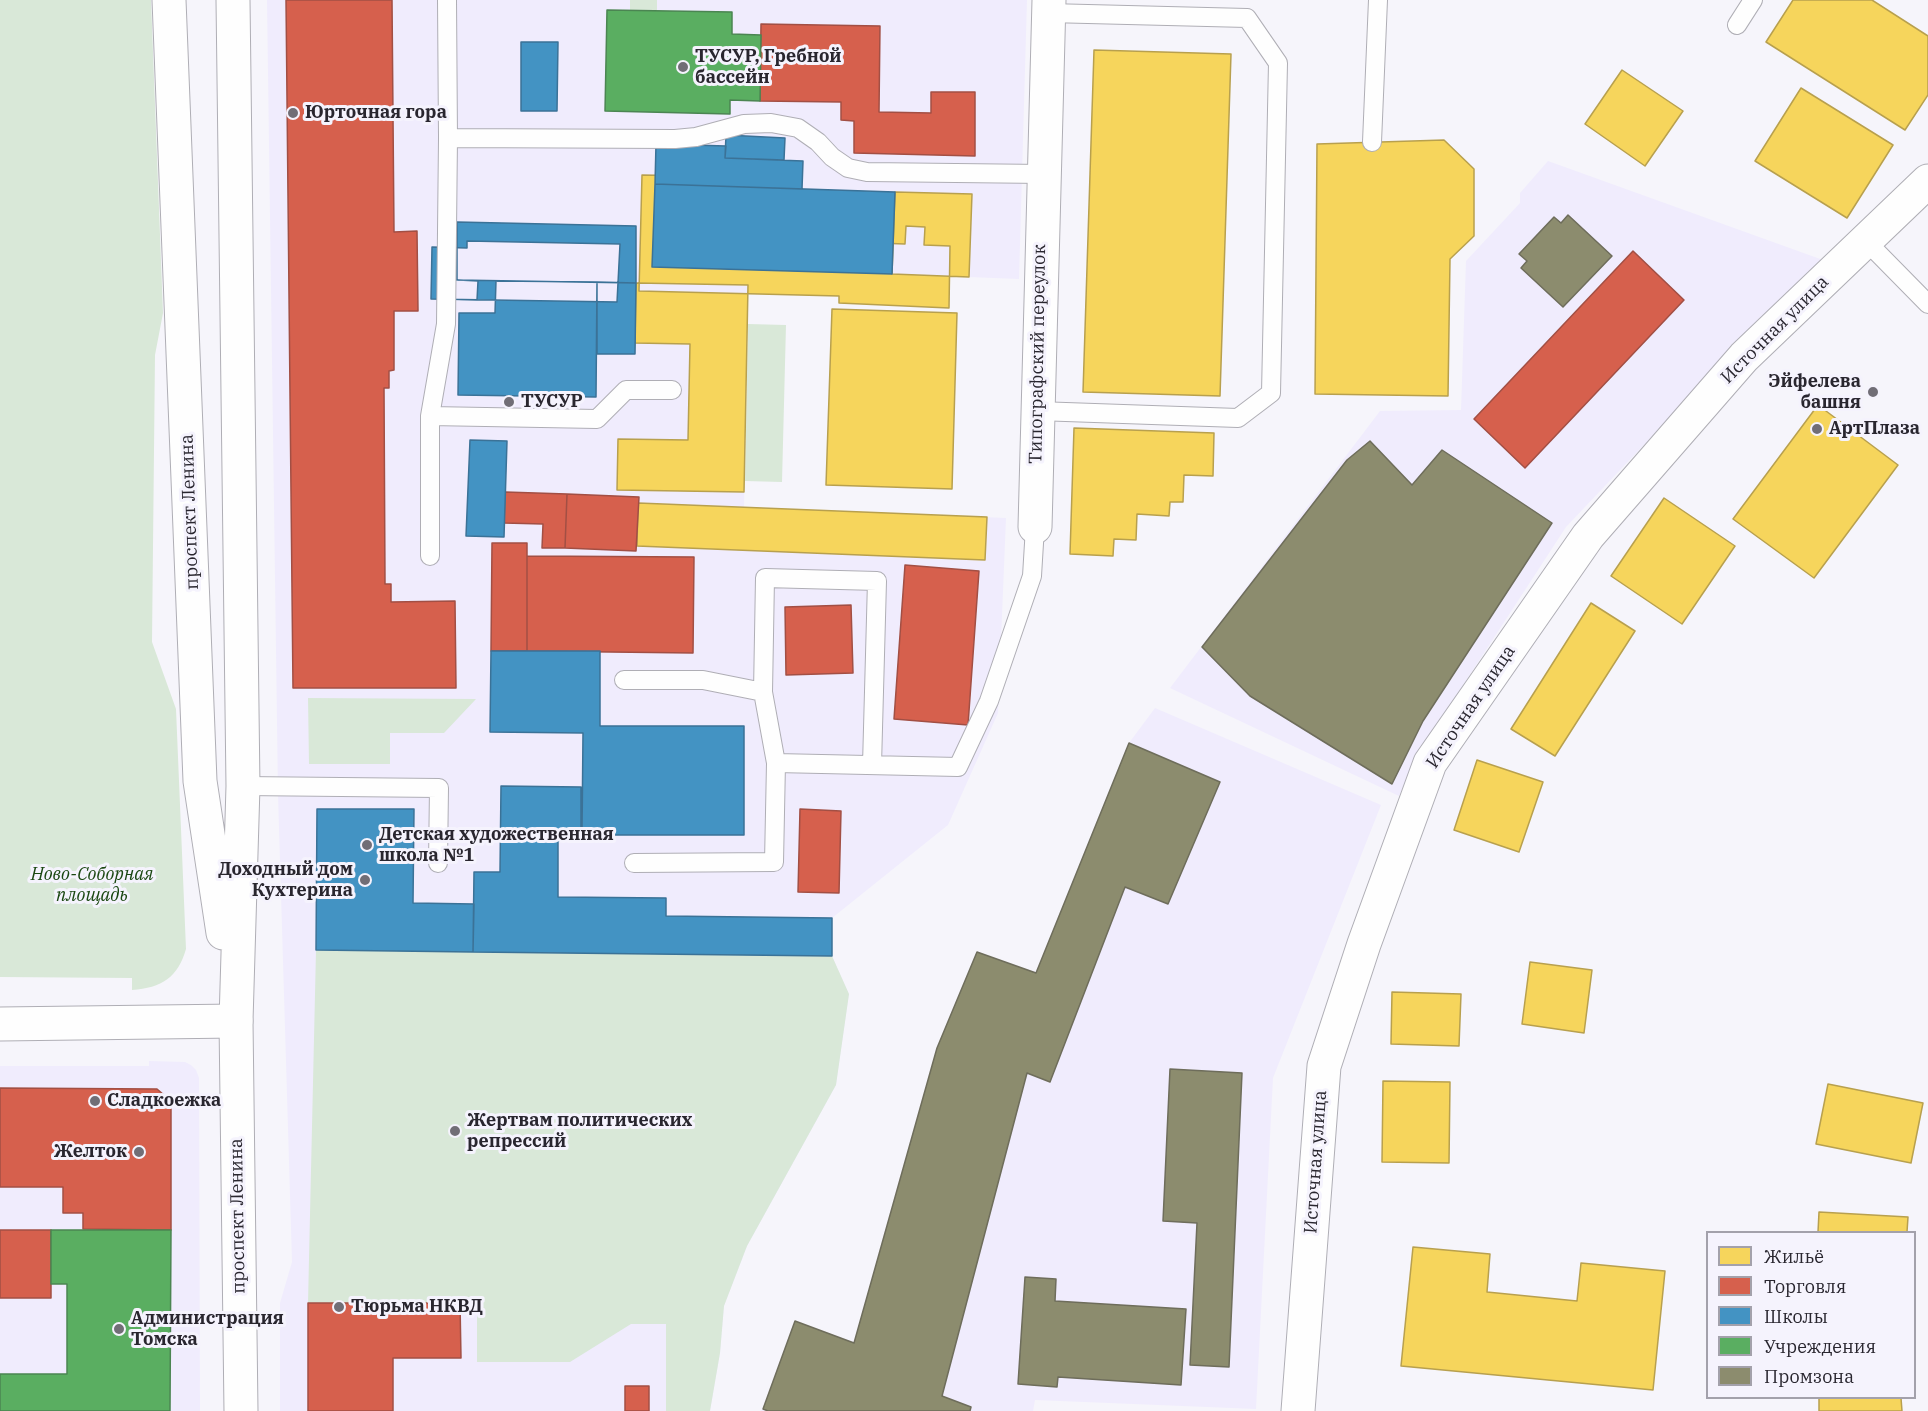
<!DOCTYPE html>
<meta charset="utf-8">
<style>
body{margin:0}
#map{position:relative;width:1928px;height:1411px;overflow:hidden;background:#f6f5fb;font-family:"IBM Plex Serif",serif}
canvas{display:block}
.legend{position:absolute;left:1706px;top:1231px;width:210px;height:168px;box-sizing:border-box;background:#f5f3fd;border:2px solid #a3a1ab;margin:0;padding:8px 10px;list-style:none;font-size:18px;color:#29262f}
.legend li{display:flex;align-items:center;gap:12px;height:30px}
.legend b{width:30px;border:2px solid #a3a1ab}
</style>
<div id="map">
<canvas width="1928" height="1411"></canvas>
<ul class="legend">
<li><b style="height:16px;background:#f6d55c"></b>Жильё</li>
<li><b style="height:16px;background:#d6604d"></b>Торговля</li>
<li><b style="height:16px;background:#4393c3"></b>Школы</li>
<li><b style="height:16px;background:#5aae61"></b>Учреждения</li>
<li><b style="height:16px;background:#8c8c6e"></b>Промзона</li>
</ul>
</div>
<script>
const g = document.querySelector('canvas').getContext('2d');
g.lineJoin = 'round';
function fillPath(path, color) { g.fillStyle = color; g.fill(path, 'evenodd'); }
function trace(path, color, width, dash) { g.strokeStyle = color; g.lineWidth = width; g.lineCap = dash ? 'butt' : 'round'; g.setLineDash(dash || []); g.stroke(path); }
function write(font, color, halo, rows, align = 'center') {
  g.font = font + ' "IBM Plex Serif",serif'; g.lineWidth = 6; g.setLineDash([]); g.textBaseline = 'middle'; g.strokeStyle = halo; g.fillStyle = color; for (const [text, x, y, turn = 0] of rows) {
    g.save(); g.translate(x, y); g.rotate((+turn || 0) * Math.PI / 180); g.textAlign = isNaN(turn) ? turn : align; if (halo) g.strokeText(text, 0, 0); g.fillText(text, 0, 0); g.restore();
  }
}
fillPath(new Path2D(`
 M267,0H1027L1019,279L892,274L748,285L744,507L1006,518L998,713L948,825L832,918V956L849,994L836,1085L747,1246L724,1306L720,1353L710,1411H280V1303L292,1262L278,794Z
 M1548,161L1823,260L1732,352L1566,527L1417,756L1399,796L1170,688L1380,411L1461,410L1466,261L1520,203V193Z
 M1155,708L1381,805L1273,1078L1256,1409L1035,1400L1033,1411H760L763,1409L795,1321L854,1342L937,1048L977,952L1036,972L1129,743Z
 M149,1061L185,1062L191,1065L196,1070L199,1078L200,1411H0V1066H149Z`), '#f0ecfd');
fillPath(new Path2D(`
 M0,0H151L163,313L155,355L152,642L176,709L186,949C178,977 162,988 132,990V978L0,977Z
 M630,0H657V11L630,10Z
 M748,324L786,325L782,482L745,481Z
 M308,698L476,699L444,733H390V764H309Z
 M316,950L832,956L849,994L836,1085L747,1246L724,1306L720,1353L710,1411H666V1324H631L570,1362H477V1303H308Z`), '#d9e8d8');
const homes = new Path2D(`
 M1793,0H1872L1928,36V95L1905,130L1766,42Z
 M1094,50L1231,54L1220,396L1083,392Z
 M1622,70L1683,111L1645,166L1585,124Z
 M1801,88L1893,145L1847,218L1755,161Z
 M1444,140L1474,169V236L1450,259L1448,396L1315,394L1317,144Z
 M697,162L766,163L765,189H776V215L879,221L877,243L905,244L906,226L925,227L924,245L950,246L949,308L839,303V296L639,291L642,175L697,176Z
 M895,192L972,194L969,277L892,274Z
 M636,283L748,285L744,492L617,490L618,439L688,440L690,344L635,343Z
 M832,309L957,313L952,489L826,485Z
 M1818,405L1898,465L1814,578L1733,519Z
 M1074,428L1214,433L1213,476L1184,475L1183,502H1170L1169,516L1137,514L1136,540L1114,539L1113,556L1070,554Z
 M1664,498L1735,546L1682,624L1611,576Z
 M638,503L987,517L985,560L637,546Z
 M1591,603L1635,631L1555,756L1511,729Z
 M1477,760L1543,782L1519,852L1454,830Z
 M1530,962L1592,970L1584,1033L1522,1024Z
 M1392,992L1461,994L1459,1046L1391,1044Z
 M1383,1081L1450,1082L1449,1163L1382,1162Z
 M1828,1084L1923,1103L1911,1163L1816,1144Z
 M1819,1212L1908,1217L1907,1232H1818Z
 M1413,1247L1490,1254L1487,1292L1577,1301L1581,1263L1665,1271L1653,1390L1401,1366Z
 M1819,1398H1901L1902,1411H1819Z`);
fillPath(homes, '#f6d55c');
trace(homes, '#b8a04e', 1.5);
const shops = new Path2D(`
 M286,0H392L394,232L417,231L418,311H394V370L389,371V388H384L385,584H391V602L455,601L456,688H293Z
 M761,24L880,26L879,112L931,113V92H975V156L854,153V121L841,120V102L760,101Z
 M1633,251L1684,300L1525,468L1474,419Z
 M505,492L567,494L565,548H542L543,524L504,523Z
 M567,494L639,497L636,551L565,548Z
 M492,543H527V651H491Z
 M527,556L694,557L693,653L527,651Z
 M905,565L979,571L968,725L894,719Z
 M851,605L853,673L786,675L785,607Z
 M800,809L841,811L839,893L798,892Z
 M0,1088L157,1089L171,1101V1230L83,1229V1213H63V1187H0Z
 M0,1230H51V1298H0Z
 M308,1303H460L461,1358H393V1411H308Z
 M625,1386H649V1411H625Z`);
fillPath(shops, '#d6604d');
trace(shops, '#a24f44', 1.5);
const schools = new Path2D(`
 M521,42H558L557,111H521Z
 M726,135L785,138L784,160L725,158Z
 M656,144L726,146L725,158L803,161L802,189L655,184Z
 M655,184L895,192L892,274L652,267Z
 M457,222L636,226V283L457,280Z
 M467,241L620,244L617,302L431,299L432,247L467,248Z
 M439,279L478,281L477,300L439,299Z
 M496,281L597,282L596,397L458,395L459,313H495Z
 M597,282L636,283L635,354H597Z
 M470,440L507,441L504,537L466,536Z
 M491,651H600V726H744V835H582L583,733L490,732Z
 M501,786L581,787V841H558V897L666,898V916L832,918V956L473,952L474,872H500Z
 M317,809H414L413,903L474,904L473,952L316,950Z`);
fillPath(schools, '#4393c3');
trace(schools, '#3b7297', 1.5);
const public = new Path2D(`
 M607,10L732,12V34L761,35L760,101L730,100V114L605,111Z
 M51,1230H171L170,1411H0V1374H67V1284H51Z`);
fillPath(public, '#5aae61');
trace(public, '#4b8552', 1.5);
const industry = new Path2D(`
 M1568,215L1612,256L1563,307L1521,268L1527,261L1519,254L1554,217L1561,223Z
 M1370,441L1412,485L1442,450L1552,523L1423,721L1392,784L1250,696L1202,647L1347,460Z
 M1129,743L1220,782L1168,904L1125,887L1050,1082L1027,1073L942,1396L971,1407L970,1411H768L763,1409L795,1321L854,1343L937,1048L977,952L1036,973Z
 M1170,1069L1242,1073L1229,1367L1190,1365L1197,1223L1163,1221Z
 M1025,1277L1056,1279L1055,1301L1186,1309L1181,1385L1058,1377L1057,1387L1018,1384Z`);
fillPath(industry, '#8c8c6e');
trace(industry, '#6e6d5b', 1.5);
const service = new Path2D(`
 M1737,25L1753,0
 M448,138L675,139L696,137L744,124L771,123L798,128L818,142L832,157L848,168L867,172L1044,174
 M1372,142L1378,0
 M1865,240L1928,304
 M1037,411L1238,418L1271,393L1278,63L1247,18L1048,13
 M430,416L597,419L626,390H672
 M430,556V416L446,324L448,138L447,0
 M624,680H703L763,692L776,763L774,862L634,863
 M763,692L765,578L877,581L872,765
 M776,763L958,767L989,701L1032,576L1035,527
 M243,786L439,788L438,863`);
const minor = new Path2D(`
 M1035,527L1049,0
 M1298,1411L1324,1066L1364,944L1430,763L1588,536L1744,357L1928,181`);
const tertiary = new Path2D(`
 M0,1024L236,1021`);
const primary = new Path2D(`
 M169,0L200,781L223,933
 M233,0L243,786L236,1021L241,1411`);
trace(service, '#afaeb5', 20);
trace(minor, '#afaeb5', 35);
trace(tertiary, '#afaeb5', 35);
trace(primary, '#afaeb5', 35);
trace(service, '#fefefe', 18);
trace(minor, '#fefefe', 33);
trace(tertiary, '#fefefe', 33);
trace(primary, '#fefefe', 33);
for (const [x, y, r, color] of [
 [683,67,6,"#716e76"],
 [293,113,6,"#716e76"],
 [1873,392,6,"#716e76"],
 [509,402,6,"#716e76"],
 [1817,429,6,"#716e76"],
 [367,845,6,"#716e76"],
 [365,880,6,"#716e76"],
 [95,1101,6,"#716e76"],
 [455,1131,6,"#716e76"],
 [139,1152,6,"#716e76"],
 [339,1307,6,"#716e76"],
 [119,1329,6,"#716e76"]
]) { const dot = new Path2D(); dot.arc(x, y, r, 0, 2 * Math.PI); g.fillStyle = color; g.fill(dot); trace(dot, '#f5f3fd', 2); }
write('bold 18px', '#29262f', '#f5f3fd', [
 ["ТУСУР, Гребной",695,57],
 ["бассейн",695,78],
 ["Юрточная гора",305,113],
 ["Эйфелева",1861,382,"right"],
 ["башня",1861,403,"right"],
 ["ТУСУР",521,402],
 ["АртПлаза",1829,429],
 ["Детская художественная",379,835],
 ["школа №1",379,856],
 ["Доходный дом",353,870,"right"],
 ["Кухтерина",353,891,"right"],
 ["Сладкоежка",107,1101],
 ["Жертвам политических",467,1121],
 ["репрессий",467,1142],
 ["Желток",127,1152,"right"],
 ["Тюрьма НКВД",351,1307],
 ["Администрация",131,1319],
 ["Томска",131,1340]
], 'left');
write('18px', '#29262f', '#f5f3fd', [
 ["Источная улица",1775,330,-45],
 ["Типографский переулок",1038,354,-89],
 ["проспект Ленина",190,512,-92],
 ["Источная улица",1471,707,-56],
 ["Источная улица",1316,1162,-86],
 ["проспект Ленина",238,1216,-91]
]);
write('italic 18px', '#1a4711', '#f5f3fd', [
 ["Ново-Соборная",92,875],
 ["площадь",92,896]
]);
</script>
